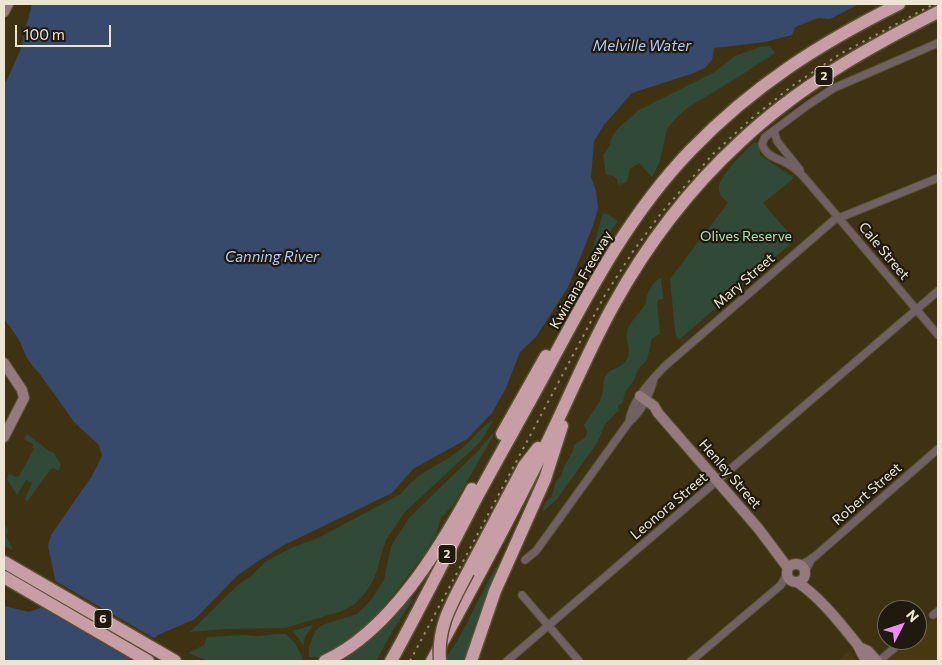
<!DOCTYPE html>
<style>
body{margin:0}
#map{position:relative;width:942px;height:665px;overflow:hidden;background:#3f3213;font-family:Commissioner,sans-serif}
canvas{display:block}
.frame{position:absolute;inset:0;border:5px solid #ede5d4;pointer-events:none}
.north{position:absolute;left:877px;top:600px;width:50px;height:50px;box-sizing:border-box;background:#201a0e;border:1px solid #726b5d;border-radius:50%;rotate:49deg;font-size:14px;font-weight:700;line-height:20px;text-align:center;color:#ede5d4}
.north::after{content:'';display:block;margin:auto;width:18px;height:22px;background:#ed8cfa;clip-path:polygon(50% 0,100% 100%,50% 72%,0 100%)}
.scale{position:absolute;left:15px;top:25px;width:96px;height:22px;box-sizing:border-box;border:2px solid #ede5d4;border-top:0;padding-left:6px;font-size:15px;line-height:18px;white-space:nowrap;color:#ede5d4;-webkit-text-stroke:4px #201a0e;paint-order:stroke}
</style>
<div id="map">
<canvas width="942" height="665"></canvas>
<div class="frame"></div>
<div class="north">N</div>
<div class="scale">100 m</div>
</div>
<script>
const g = document.querySelector('canvas').getContext('2d');
g.lineJoin = 'round';
function fillPath(path, color) { g.fillStyle = color; g.fill(path, 'evenodd'); }
function trace(path, color, width, dash) { g.strokeStyle = color; g.lineWidth = width; g.lineCap = dash ? 'butt' : 'round'; g.setLineDash(dash || []); g.stroke(path); }
function write(font, color, halo, rows, align = 'center') {
  g.font = font + ' Commissioner,sans-serif'; g.lineWidth = 4.5; g.setLineDash([]); g.textBaseline = 'middle'; g.strokeStyle = halo; g.fillStyle = color; for (const [text, x, y, turn = 0] of rows) {
    g.save(); g.translate(x, y); g.rotate((+turn || 0) * Math.PI / 180); g.textAlign = isNaN(turn) ? turn : align; if (halo) g.strokeText(text, 0, 0); g.fillText(text, 0, 0); g.restore();
  }
}
fillPath(new Path2D(`
 M936,616L938,619V661H886L885,660L908,640H917V632Z
 M849,651L858,661H837Z`), '#483811');
fillPath(new Path2D(`
 M770,46L775,53L735,79L687,108L675,119L667,129L659,164L652,177L639,163L630,169L627,182L618,185L617,179L614,176L606,175L603,155C612,146 608,143 614,134C620,124 630,120 637,111L713,73L735,56L760,47Z
 M755,142L759,146L760,155L794,178L763,203L795,240L680,339L677,338L675,331L670,279L728,203C725,200 720,196 719,191C716,177 745,151 755,142Z
 M603,213L607,214L618,221L593,255H591Z
 M661,278L663,299L658,300L657,302L660,334L652,338L647,360L638,369L633,382L625,392L623,402L618,406L619,410L605,424L597,443L557,499L544,511L542,510L545,503L552,496L556,481L561,476L564,467L573,451L574,445L586,437L587,432L584,425C589,416 597,408 601,398C604,392 602,382 606,375C611,368 623,368 627,359C632,351 625,341 627,332C629,322 641,312 646,303C646,294 652,282 661,278Z
 M493,421L481,441L404,513L386,540L374,579L366,592L355,604L342,611L285,628L223,629L190,632L238,585L251,576L265,562L291,548L318,538L401,494C419,470 439,467 461,449C470,443 484,423 493,421Z
 M493,433V436L454,504L441,518L436,534L426,552L390,599L363,630L335,651L318,657H309V647L315,631L322,625L357,614L371,600L384,580L391,546L409,518L478,451Z
 M27,434L49,451L54,453L61,465L58,471L54,468L50,470L27,502L25,499L32,483L26,480L17,495L7,479L9,474L16,477L19,476L34,449L32,447L34,445L24,439Z
 M4,523L8,531L6,536L13,550L4,546Z
 M500,566L475,625L464,661H444L458,640L495,568Z
 M409,595L412,601L393,630L376,661H335Z
 M313,625L305,637L303,646L299,639L292,631Z
 M276,634H286L295,643L303,659L296,661H209L188,653L204,645L207,637L242,635L259,636Z`), '#314a38');
fillPath(new Path2D(`
 M32,4H859L830,19L818,18L795,27L792,35L765,42L714,48L712,60L706,67L694,73L632,93L604,125L594,141L591,177L596,191L598,208L593,226L568,287L536,337L520,352L506,388L492,413L467,439L413,469L392,493L284,545L257,562L238,575L195,619L158,635L129,657L130,661H4V606L29,612L51,604L57,588L48,546L51,535L92,476L102,456L99,445L75,423L39,373C28,362 26,356 20,342C16,334 9,326 4,319V83L7,80L20,51Z`), '#384a6b');
fillPath(new Path2D(`
 M52,579L152,637L157,639L132,658L133,661L39,606L49,602L54,588Z`), '#3f3213');
const street = new Path2D(`
 M938,43L834,88L808,105L765,137L762,144C766,158 780,158 791,166C798,170 804,177 809,183L938,335
 M774,131L777,141L800,170
 M629,422C632,400 650,382 665,366L834,220L938,178
 M525,560L536,551L629,422C641,413 651,392 654,378
 M800,565L813,558L938,449
 M805,572L812,558
 M522,595L579,661
 M933,615L938,611
 M917,629L920,626
 M507,661L938,291
 M691,661L781,585L787,574
 M879,661L904,640`);
const secondary = new Path2D(`
 M4,12L8,4
 M4,363L22,390L24,398L4,437
 M640,396L654,406L658,413L758,528L788,568
 M787 573a9 9 0 1 1 18 0a9 9 0 1 1-18 0Z
 M797,582C819,596 841,624 857,644C861,650 862,656 867,661
 M859,647L868,651L877,661`);
const highway = new Path2D(`
 M502,434L546,356
 M4,562L175,661
 M468,572L524,466L538,448
 M4,577L148,661
 M325,661C389,632 439,550 472,489
 M391,661C421,607 449,550 478,495C499,456 521,418 542,379C585,299 627,216 691,150C754,85 819,44 899,4
 M432,661C470,592 508,522 543,451C567,403 587,353 613,306C646,246 690,188 740,142C798,87 867,48 938,12
 M471,661L495,591L545,479L562,426`);
trace(street, '#5b4f32', 9);
trace(secondary, '#5b4f32', 12);
trace(highway, '#5b4f32', 15);
trace(street, '#726164', 7);
trace(secondary, '#947a7f', 10);
trace(highway, '#c79ea6', 12);
trace(new Path2D(`
 M410,661L605,295L634,250L662,212L713,154L752,118L792,86L840,54L934,4`), '#958b73', 2, [2.5, 5]);
const highwayBridge = new Path2D(`
 M440,661C437,626 452,603 468,572`);
trace(highwayBridge, '#5b4f32', 15, []);
trace(highwayBridge, '#c79ea6', 12);
for (const [x, y, w] of [
 [824,76,18],
 [447,554,18],
 [103,619,18]
]) { const box = new Path2D(); box.roundRect(x - w / 2, y - 9.5, w, 19, 4); g.fillStyle = '#201a0e'; g.fill(box); trace(box, '#ede5d4', 1); }
write('bold 12px', '#ede5d4', null, [
 ["2",824,76],
 ["2",447,554],
 ["6",103,619]
]);
write('14px', '#a3e2b4', '#201a0e', [
 ["Olives Reserve",746,236]
]);
write('14px', '#ede5d4', '#201a0e', [
 ["Cale Street",884,251,50],
 ["Kwinana Freeway",581,280,-60],
 ["Mary Street",744,281,-41],
 ["Henley Street",730,474,49],
 ["Robert Street",867,494,-41],
 ["Leonora Street",669,506,-40]
]);
write('italic 15px', '#afc9f8', '#201a0e', [
 ["Melville Water",642,46],
 ["Canning River",272,257]
]);
</script>
